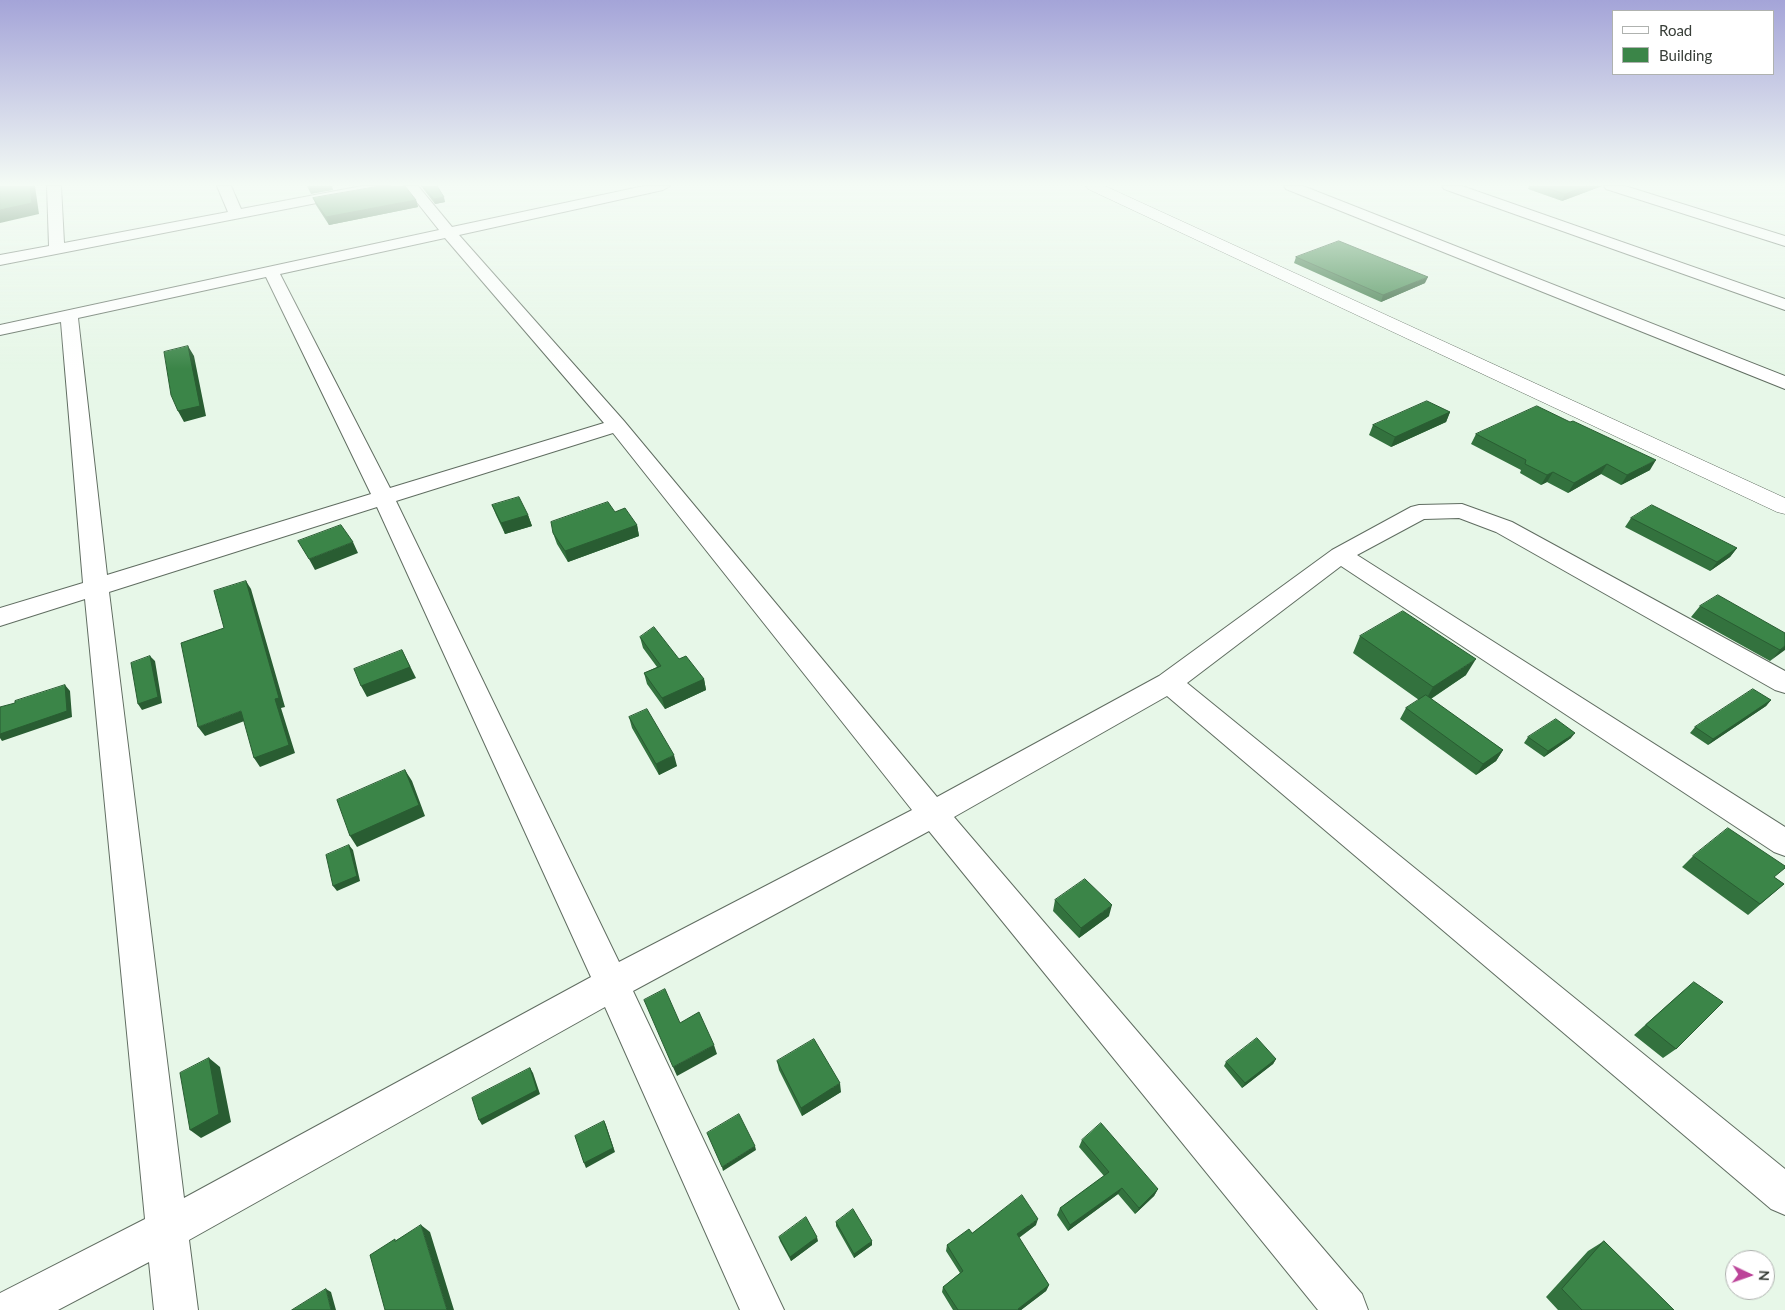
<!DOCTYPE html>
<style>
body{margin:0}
#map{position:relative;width:1785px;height:1310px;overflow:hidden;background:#e7f7e8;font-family:Lato,sans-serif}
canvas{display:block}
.legend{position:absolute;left:1612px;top:10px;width:162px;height:65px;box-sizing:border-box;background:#fff;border:1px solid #afb2af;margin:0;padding:6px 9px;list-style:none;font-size:15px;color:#383e38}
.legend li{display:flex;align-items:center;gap:10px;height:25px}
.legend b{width:25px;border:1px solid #afb2af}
.north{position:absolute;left:1725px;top:1250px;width:50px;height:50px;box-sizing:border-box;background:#fff;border:1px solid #afb2af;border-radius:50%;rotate:93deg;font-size:14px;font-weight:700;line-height:20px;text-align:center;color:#383e38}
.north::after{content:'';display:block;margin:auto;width:18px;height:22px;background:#bc4499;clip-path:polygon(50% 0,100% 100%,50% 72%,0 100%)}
</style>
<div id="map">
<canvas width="1785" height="1310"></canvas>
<ul class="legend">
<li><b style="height:6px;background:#fff"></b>Road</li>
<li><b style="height:14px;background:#3b8548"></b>Building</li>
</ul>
<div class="north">N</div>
</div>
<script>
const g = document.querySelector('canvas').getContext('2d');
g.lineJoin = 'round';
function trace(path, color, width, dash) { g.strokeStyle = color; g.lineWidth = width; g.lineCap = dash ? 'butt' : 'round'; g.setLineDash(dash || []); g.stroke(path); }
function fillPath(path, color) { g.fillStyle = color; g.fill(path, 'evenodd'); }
const minor = new Path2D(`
 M47,186H61L64,243L228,212L217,186H231L241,209L362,186H390L383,190L0,265V255L49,246Z
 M404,186H418L452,227L644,186H670L663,190L459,235L624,421L937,797L1159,676L1332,550L1411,507L1419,505L1462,504L1512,522L1785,671V693L1775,690L1496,532L1459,518L1424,519L1357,555L1785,827V856L1774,852L1341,566L1187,683L1785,1169V1215L1771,1209L1167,696L954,817L1362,1294L1368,1310H1318L929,831L633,991L784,1310H740L605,1007L189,1240L198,1310H154L149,1262L58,1310H0V1293L145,1219L85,599L0,626V608L83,583L61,322L0,335V325L439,230ZM445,238L604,423L390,488L280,274ZM266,277L371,494L107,575L78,318ZM613,433L912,810L619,962L396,501ZM377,507L591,977L184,1198L109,592Z
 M1284,186H1303L1785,376V389L1286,189Z
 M1442,186H1462L1785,299V310L1444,189Z
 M1604,186H1625L1785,236V246L1606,189Z`);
const tertiary = new Path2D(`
 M1086,186H1105L1785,498V514L1777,512L1088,189Z`);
trace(minor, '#606d61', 2);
trace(tertiary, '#606d61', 1);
fillPath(minor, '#fff');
fillPath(tertiary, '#fff');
fillPath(new Path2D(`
 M421,186H437L445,202L435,204Z
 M1529,186H1602L1562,201L1528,189Z
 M313,198L416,200L418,207L329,225L316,205Z
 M1296,257L1425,283L1381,302L1294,263Z
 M1450,412L1446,422L1391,447L1369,435L1373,425Z
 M1476,434L1650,470L1621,485L1601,474L1568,493L1547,482L1541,485L1520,473L1521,470L1471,444Z
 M492,505L528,515L532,526L505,534L496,515Z
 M615,512L637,525L639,536L568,562L557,544L553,533Z
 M1631,518L1737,548L1730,557L1710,571L1625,527Z
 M1700,606L1785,646L1770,661L1691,617Z
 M1360,636L1466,675L1431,699L1503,750L1496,761L1476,775L1400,719L1406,708L1419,700L1353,653Z
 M640,637L679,659L704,679L706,690L665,709L647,684L644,673L657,667L643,648Z
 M1771,700L1766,706L1708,745L1690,733L1695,727Z
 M629,717L677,766L659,775L632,728Z
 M1528,737L1571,738L1544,757L1524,743Z
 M1693,856L1774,877L1784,884L1748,915L1682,867Z
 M1055,900L1109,916L1079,938L1053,911Z
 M1694,982L1676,1049L1663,1058L1634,1035L1682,992Z
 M1276,1059L1273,1064L1242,1088L1224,1066L1226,1062Z
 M777,1061L841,1092L802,1116L779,1070Z
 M1082,1140L1158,1189L1154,1196L1135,1214L1118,1194L1068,1231L1057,1215L1060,1208L1104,1176L1079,1147Z
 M836,1222L872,1245L854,1258L836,1226Z
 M1036,1225L1019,1238L1049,1285L1046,1291L1021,1310H953L942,1292L943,1287L960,1273L946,1251L947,1245L972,1233Z
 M779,1237L818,1241L791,1261L780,1241Z
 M1604,1241L1674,1310H1558L1546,1297L1588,1251Z`), '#33723e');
fillPath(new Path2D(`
 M30,186H35L39,214L0,223V210Z
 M307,186H332L333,190L311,194Z
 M1587,186H1602L1562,201L1565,194Z
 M444,197L445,202L435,204L434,199Z
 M416,200L418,207L329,225L326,217Z
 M1428,277L1425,283L1381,302L1383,295Z
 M188,346L194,356L206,416L184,422L178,411Z
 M1450,412L1446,422L1391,447L1395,437Z
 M1656,460L1650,470L1621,485L1627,475Z
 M1607,464L1601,474L1568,493L1574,483Z
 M1553,472L1547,482L1541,485L1547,475Z
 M528,515L532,526L505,534L501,523Z
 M637,525L639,536L568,562L565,551Z
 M353,542L358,553L315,570L309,559Z
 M1737,548L1730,557L1710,571L1717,562Z
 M246,581L251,589L285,707L281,708L295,753L260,767L254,758Z
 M1785,646V650L1770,661L1780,650Z
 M402,650L416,678L367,697L361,686Z
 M150,656L155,661L162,703L142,710L138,704Z
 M1476,659L1466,675L1424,703L1433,687Z
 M704,679L706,690L665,709L662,698Z
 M65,685L70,691L72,717L2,741L0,738V734Z
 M1771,700L1766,706L1708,745L1713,739Z
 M241,711L247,720L205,736L198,727Z
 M1575,733L1571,738L1544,757L1548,751Z
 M1503,750L1496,761L1476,775L1483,764Z
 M674,755L677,766L659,775L656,764Z
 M405,770L412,781L425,816L357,847L350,836Z
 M349,845L353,850L360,881L337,891L333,886Z
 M1112,905L1109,916L1079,938L1081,928Z
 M714,1045L717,1054L677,1076L673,1067Z
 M209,1058L220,1067L231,1122L201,1138L190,1130Z
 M1276,1059L1273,1064L1242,1088L1245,1083Z
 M530,1068L533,1073L540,1094L482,1125L479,1120Z
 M840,1083L841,1092L802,1116L801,1108Z
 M604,1121L606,1125L615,1152L586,1168L584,1163Z
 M755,1146L756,1150L723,1171L722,1167Z
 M1122,1188L1118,1194L1068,1231L1070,1225Z
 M1158,1189L1154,1196L1135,1214L1139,1208Z
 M1038,1219L1036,1225L1015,1240L1017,1234Z
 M421,1225L430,1232L454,1310H447Z
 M817,1237L818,1241L791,1261L790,1257Z
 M872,1241V1245L854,1258V1254Z
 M1049,1285L1046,1291L1021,1310H1018V1309Z
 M326,1289L331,1292L336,1310H331Z`), '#295d32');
const building = new Path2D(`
 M0,186H30L32,203L0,210Z
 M380,186H405L416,200L326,217L313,198Z
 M423,186H437L444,197L434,199Z
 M1542,186H1587L1565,194Z
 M1339,241L1428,277L1383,295L1296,257Z
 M188,346L200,406L178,411L171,395L164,352Z
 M1427,401L1450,412L1395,437L1373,425Z
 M1537,406L1570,422L1573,421L1656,460L1627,475L1607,464L1574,483L1553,472L1547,475L1525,464L1526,460L1476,434Z
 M519,497L528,515L501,523L492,505Z
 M608,502L615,512L625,508L637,525L565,551L553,533L551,522Z
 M1652,505L1737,548L1717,562L1631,518Z
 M341,525L353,542L309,559L298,541Z
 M246,581L279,698L275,699L289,745L254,758L241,711L198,727L181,643L224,628L214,591Z
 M1718,595L1785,633V646L1780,650L1700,606Z
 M1403,611L1476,659L1433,687L1360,636Z
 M654,627L679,659L686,656L704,679L662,698L644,673L661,666L640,637Z
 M402,650L410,667L361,686L354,669Z
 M150,656L158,697L138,704L131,663Z
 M65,685L67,711L0,734V707L15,703V701Z
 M1753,689L1771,700L1713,739L1695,727Z
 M1426,695L1503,750L1483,764L1406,708Z
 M647,709L674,755L656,764L629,717Z
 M1556,719L1575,733L1548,751L1528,737Z
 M405,770L419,805L350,836L337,800Z
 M1728,828L1785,866V868L1774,877L1784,884L1760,904L1693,856Z
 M349,845L357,876L333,886L326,855Z
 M1085,879L1112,905L1081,928L1055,900Z
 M1694,982L1723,1002L1676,1049L1646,1025Z
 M665,989L680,1023L699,1012L714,1045L673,1067L644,1000Z
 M1257,1038L1276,1059L1245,1083L1226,1062Z
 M814,1039L840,1083L801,1108L777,1061Z
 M209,1058L219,1114L190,1130L180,1073Z
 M530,1068L537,1090L479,1120L472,1098Z
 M739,1114L755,1146L722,1167L707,1133Z
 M604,1121L613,1148L584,1163L575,1136Z
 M1101,1123L1158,1189L1139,1208L1122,1188L1070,1225L1060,1208L1109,1172L1082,1140Z
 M1022,1195L1038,1219L1017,1234L1049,1285L1018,1309L1019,1310H958L943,1287L963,1271L947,1245L969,1229L972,1233Z
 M853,1209L872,1241L854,1254L836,1222Z
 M806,1217L817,1237L790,1257L779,1237Z
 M421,1225L447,1310H385L370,1255L395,1239V1241Z
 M1604,1241L1674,1310H1582L1562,1289Z
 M326,1289L331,1310H292Z`);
fillPath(building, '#3b8548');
trace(building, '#295d32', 1);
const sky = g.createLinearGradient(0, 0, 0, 369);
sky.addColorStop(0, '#a4a4d8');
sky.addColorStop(0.5, '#f4fbf5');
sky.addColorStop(1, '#f4fbf500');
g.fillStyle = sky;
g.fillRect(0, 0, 1785, 369);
</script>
